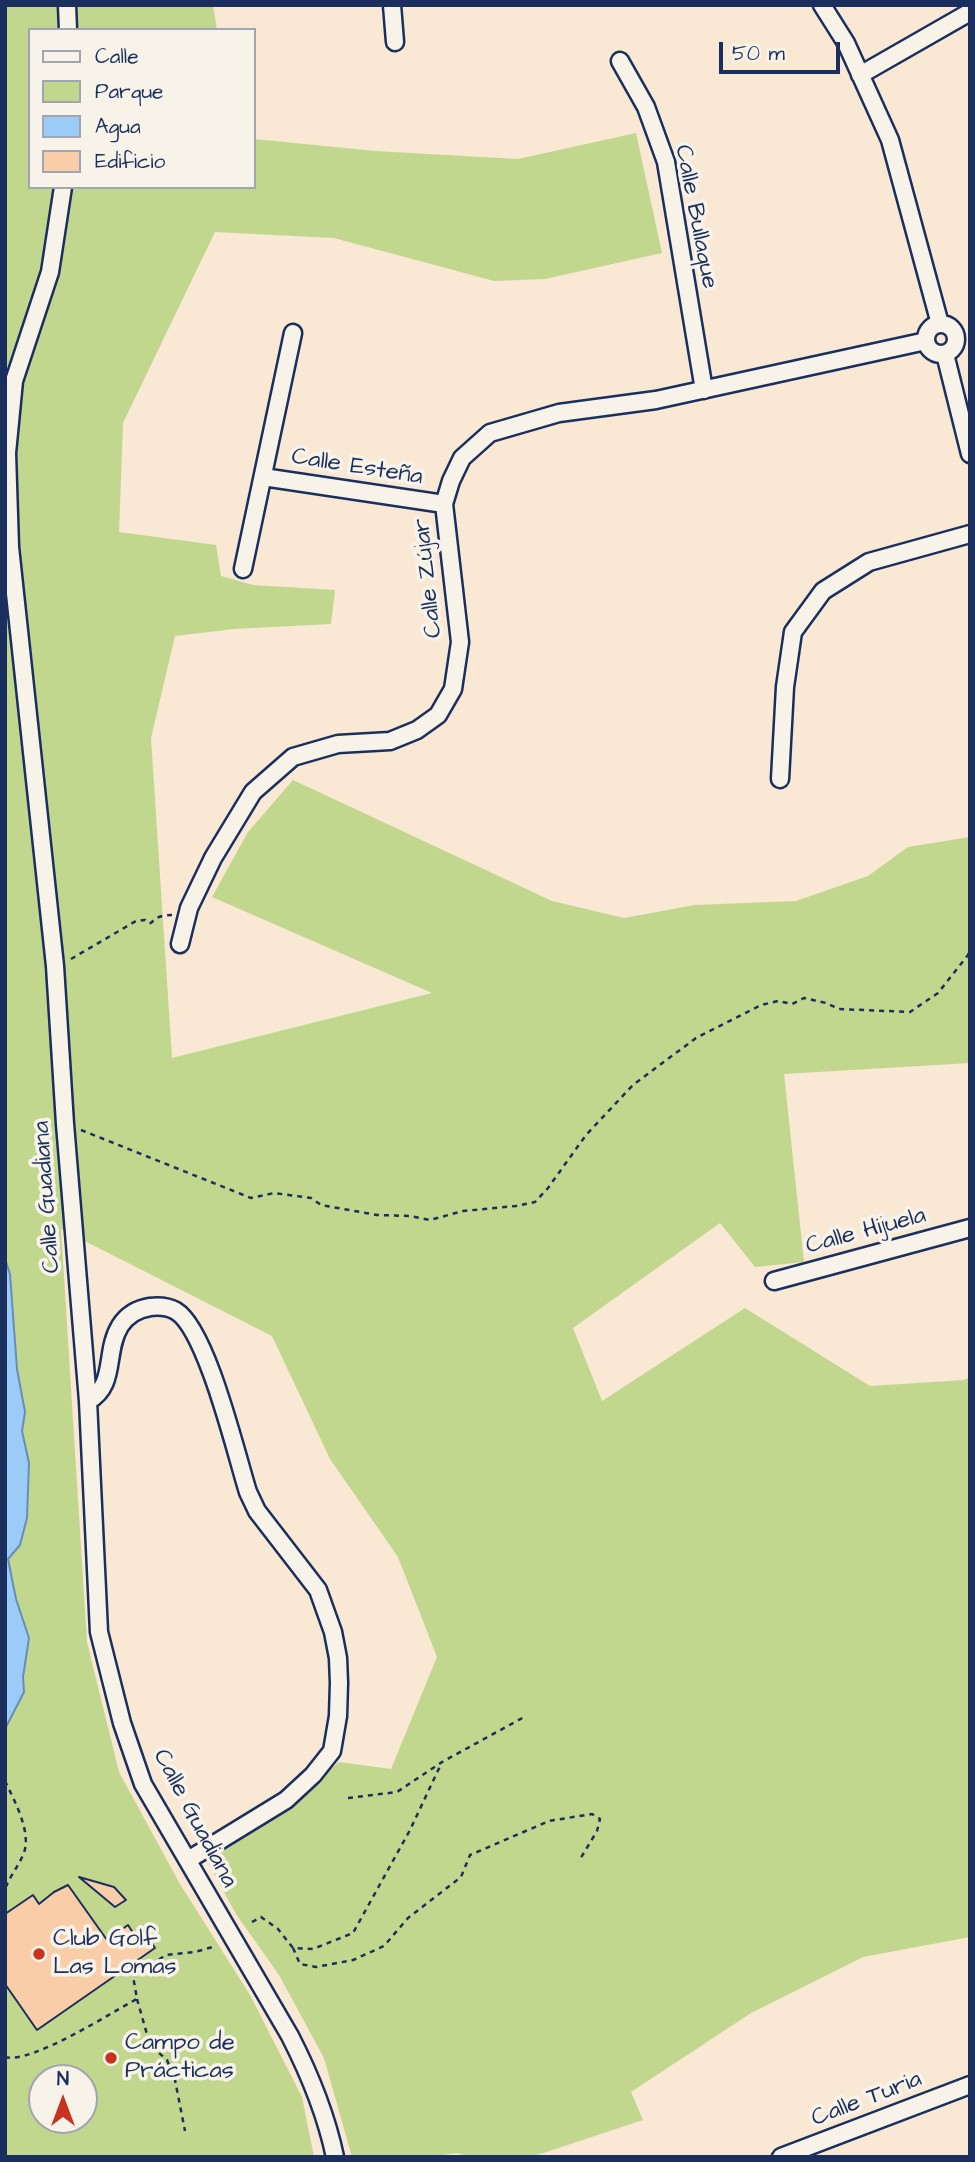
<!DOCTYPE html>
<meta charset="utf-8">
<style>
body{margin:0}
#map{position:relative;width:975px;height:2162px;overflow:hidden;background:#f8e8d4;font-family:"Architects Daughter",sans-serif}
canvas{display:block}
.frame{position:absolute;inset:0;border:7px solid #1b2f5e;pointer-events:none}
.legend{position:absolute;left:28px;top:28px;width:228px;height:161px;box-sizing:border-box;background:#f7f3e8;border:2px solid #9fa5b1;margin:0;padding:9px 12px;list-style:none;font-size:21px;color:#1b2f5e}
.legend li{display:flex;align-items:center;gap:14px;height:35px}
.legend b{width:35px;border:2px solid #9fa5b1}
.north{position:absolute;left:28px;top:2064px;width:70px;height:70px;box-sizing:border-box;background:#f7f3e8;border:2px solid #9fa5b1;border-radius:50%;rotate:0deg;font-size:19px;font-weight:700;line-height:28px;text-align:center;color:#1b2f5e}
.north::after{content:'';display:block;margin:auto;width:24px;height:32px;background:#c8321e;clip-path:polygon(50% 0,100% 100%,50% 72%,0 100%)}
.scale{position:absolute;left:719px;top:42px;width:121px;height:32px;box-sizing:border-box;border:4px solid #1b2f5e;border-top:0;padding-left:9px;font-size:21px;line-height:24px;white-space:nowrap;color:#1b2f5e;-webkit-text-stroke:5px #f7f3e8;paint-order:stroke}
</style>
<div id="map">
<canvas width="975" height="2162"></canvas>
<div class="frame"></div>
<ul class="legend">
<li><b style="height:9px;background:#f7f3e8"></b>Calle</li>
<li><b style="height:19px;background:#c1d78d"></b>Parque</li>
<li><b style="height:19px;background:#9bcbf7"></b>Agua</li>
<li><b style="height:19px;background:#f9cda7"></b>Edificio</li>
</ul>
<div class="north">N</div>
<div class="scale">50 m</div>
</div>
<script>
const g = document.querySelector('canvas').getContext('2d');
g.lineJoin = 'round';
function fillPath(path, color) { g.fillStyle = color; g.fill(path, 'evenodd'); }
function trace(path, color, width, dash) { g.strokeStyle = color; g.lineWidth = width; g.lineCap = dash ? 'butt' : 'round'; g.setLineDash(dash || []); g.stroke(path); }
function write(font, color, halo, rows, align = 'center') {
  g.font = font + ' "Architects Daughter",sans-serif'; g.lineWidth = 7; g.setLineDash([]); g.textBaseline = 'middle'; g.strokeStyle = halo; g.fillStyle = color; for (const [text, x, y, turn = 0] of rows) {
    g.save(); g.translate(x, y); g.rotate((+turn || 0) * Math.PI / 180); g.textAlign = isNaN(turn) ? turn : align; if (halo) g.strokeText(text, 0, 0); g.fillText(text, 0, 0); g.restore();
  }
}
fillPath(new Path2D(`
 M5,5H213L217,30H30V187H254V139L375,151L518,159L636,133L662,253L545,279L494,281L334,238L215,232L123,423L119,532L216,545L221,576L253,585L335,590L331,624L234,629L175,636L151,738L172,1058L432,993L212,897L248,832L293,780L552,901L624,918L695,905L796,901L868,876L908,847L970,837V1063L784,1074L804,1262L755,1267L720,1223L573,1328L602,1401L745,1308L870,1386L964,1380L970,1377V1937L863,1957L751,2013L631,2092L643,2120L531,2157H472L457,2153L429,2157H352L324,2058L279,1975L236,1914L202,1852L290,1804L339,1762L391,1769L437,1657L398,1557L330,1459L272,1336L61,1229L87,1642L119,1772L180,1884L250,1995L302,2097L314,2157H5ZM42,2078H84V2120H42Z`), '#c1d78d');
const water = new Path2D(`
 M5,1259L10,1274L17,1369L25,1412L22,1431L29,1463L27,1518L20,1545L8,1559L16,1599L29,1638L23,1677L24,1692L5,1729Z`);
fillPath(water, '#9bcbf7');
trace(water, '#688dba', 2);
const building = new Path2D(`
 M79,1877L114,1887L126,1900L115,1907Z
 M68,1885L107,1940L128,1925L139,1942L147,1936L155,1948L37,2030L5,1984V1914L33,1895L39,1904L54,1892Z`);
fillPath(building, '#f9cda7');
trace(building, '#1b2f5e', 2);
const minor = new Path2D(`
 M67,5L68,30
 M392,5L395,42
 M822,5L846,43L890,140L940,324
 M620,61L646,107L666,162L704,390
 M860,75L970,12
 M63,187L50,272L14,381L7,453L10,547L55,966L65,1124L88,1401L99,1632L122,1723L143,1784L290,2036C310,2075 326,2114 335,2157
 M926 339a15 15 0 1 1 30 0a15 15 0 1 1-30 0Z
 M945,354L970,454
 M263,477L444,504
 M243,569L293,333
 M780,779L785,687L793,632L823,591L869,562L970,534
 M180,944L189,908L213,858L253,792L293,757L338,744L390,741L417,730L438,715L453,689L460,642L444,504L451,481L462,458L490,433L559,413L656,400L926,341
 M774,1281L970,1228
 M88,1401C117,1385 104,1352 120,1326C127,1315 137,1309 150,1307C159,1306 167,1306 176,1311C207,1330 236,1454 248,1492L257,1511L318,1590L333,1632L338,1658L339,1683L338,1716L332,1751L313,1775L286,1800L188,1860
 M781,2157L970,2085`);
trace(minor, '#1b2f5e', 21);
trace(new Path2D(`
 M71,959L136,921L145,920L148,923H151C157,916 164,915 172,915
 M81,1130L251,1198L274,1193L311,1198L321,1205L377,1215L410,1216L430,1220L463,1211L516,1206L535,1202L548,1188L586,1135L633,1085L696,1038L761,1005L778,1001L792,1004L804,998L826,1003L839,1009L910,1012L938,993L968,955L970,948
 M5,1781C14,1800 33,1834 23,1855C18,1867 10,1876 5,1889
 M348,1798L397,1792L442,1762L526,1716
 M252,1922L261,1917L278,1929L293,1948L313,1949L353,1933L410,1830L442,1762
 M293,1948L300,1964L316,1967L353,1960L384,1946L408,1918L461,1877L470,1855L549,1821L592,1814L600,1819L597,1831L579,1861
 M137,1999L150,2045L167,2060L175,2080L185,2131
 M5,2057C32,2064 110,2013 137,1999L133,1976L166,1955L195,1952L216,1946`), '#1b2f5e', 2.5, [5, 5]);
trace(minor, '#f7f3e8', 16);
for (const [x, y, r, color] of [
 [39,1954,7,"#c8321e"],
 [111,2058,7,"#c8321e"]
]) { const dot = new Path2D(); dot.arc(x, y, r, 0, 2 * Math.PI); g.fillStyle = color; g.fill(dot); trace(dot, '#f7f3e8', 2.5); }
write('24px', '#1b2f5e', '#f7f3e8', [
 ["Calle Bullaque",695,217,79],
 ["Calle Esteña",357,468,9],
 ["Calle Zújar",429,578,-96],
 ["Calle Guadiana",48,1197,-94],
 ["Calle Hijuela",866,1232,-15],
 ["Calle Guadiana",194,1819,62],
 ["Calle Turia",867,2100,-21]
]);
write('24px', '#1b2f5e', '#f7f3e8', [
 ["Club Golf",53,1940],
 ["Las Lomas",53,1968],
 ["Campo de",125,2044],
 ["Prácticas",125,2072]
], 'left');
</script>
